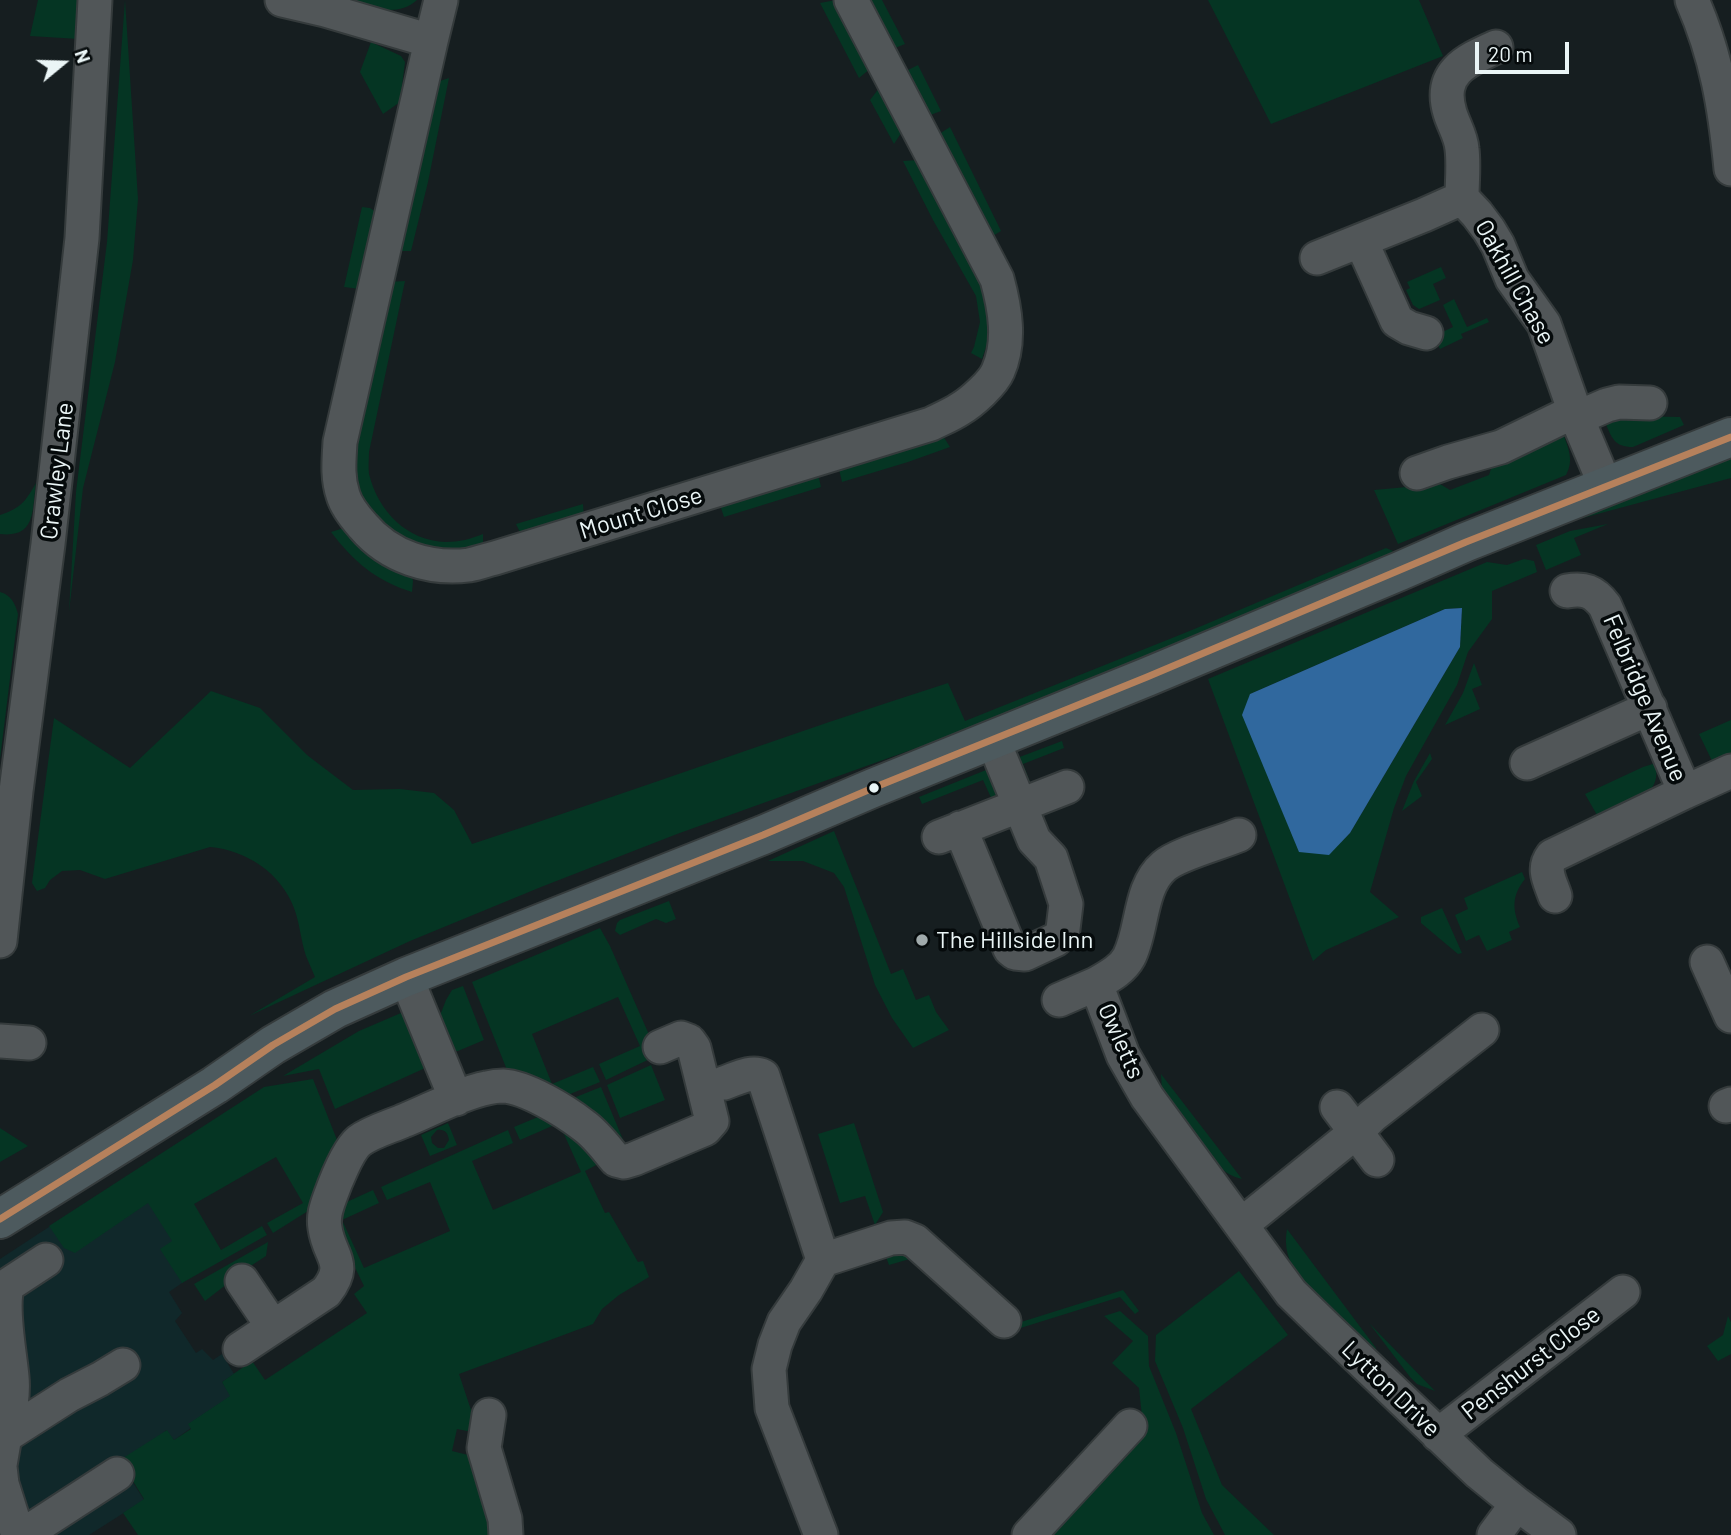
<!DOCTYPE html>
<style>
body{margin:0}
#map{position:relative;width:1731px;height:1535px;overflow:hidden;background:#161e20;font-family:Barlow,sans-serif}
canvas{display:block}
.north{position:absolute;left:28px;top:28px;width:70px;height:70px;-webkit-text-stroke:5px #050a0b;paint-order:stroke;rotate:71deg;font-size:19px;font-weight:700;line-height:28px;text-align:center;color:#eaf5f6}
.north::after{content:'';display:block;margin:auto;width:24px;height:32px;background:#eaf5f6;clip-path:polygon(50% 0,100% 100%,50% 72%,0 100%)}
.scale{position:absolute;left:1475px;top:42px;width:94px;height:32px;box-sizing:border-box;border:4px solid #eaf5f6;border-top:0;padding-left:9px;font-size:21px;line-height:24px;white-space:nowrap;color:#eaf5f6;-webkit-text-stroke:5px #050a0b;paint-order:stroke}
</style>
<div id="map">
<canvas width="1731" height="1535"></canvas>
<div class="north">N</div>
<div class="scale">20 m</div>
</div>
<script>
const g = document.querySelector('canvas').getContext('2d');
g.lineJoin = 'round';
function fillPath(path, color) { g.fillStyle = color; g.fill(path, 'evenodd'); }
function trace(path, color, width, dash) { g.strokeStyle = color; g.lineWidth = width; g.lineCap = dash ? 'butt' : 'round'; g.setLineDash(dash || []); g.stroke(path); }
function write(font, color, halo, rows, align = 'center') {
  g.font = font + ' Barlow,sans-serif'; g.lineWidth = 7; g.setLineDash([]); g.textBaseline = 'middle'; g.strokeStyle = halo; g.fillStyle = color; for (const [text, x, y, turn = 0] of rows) {
    g.save(); g.translate(x, y); g.rotate((+turn || 0) * Math.PI / 180); g.textAlign = isNaN(turn) ? turn : align; if (halo) g.strokeText(text, 0, 0); g.fillText(text, 0, 0); g.restore();
  }
}
fillPath(new Path2D(`
 M150,1161L205,1267L169,1292L182,1313L175,1321L196,1353L202,1349L213,1360L222,1354L234,1374L222,1382L231,1396L189,1424L191,1428L174,1440L166,1430L130,1478L144,1500L89,1535H0V1259Z`), '#10282a');
fillPath(new Path2D(`
 M38,0H81L79,39L30,36Z
 M125,0L138,199L133,260L115,362L83,488L69,612L76,492L107,242Z
 M344,0H417C396,19 367,6 344,0Z
 M836,0L871,68L859,78L820,3Z
 M864,0H882L905,44L890,50Z
 M1208,0H1419L1443,56L1271,124Z
 M371,42L401,56L405,62L400,102L383,114L360,72Z
 M918,65L941,111L925,117L902,73Z
 M449,78L428,182L411,251H396L434,83Z
 M880,87L903,130L894,144L870,100Z
 M950,127L1001,231L991,237L936,136Z
 M919,160L970,256L988,301L989,322L987,344L982,359L971,353L974,347L980,322L976,296L933,220L903,161Z
 M362,207L370,208L376,212L360,289L344,287Z
 M1441,267L1446,278L1433,284L1440,300L1419,309L1413,305L1406,290L1410,288L1407,282Z
 M405,281L369,452C369,459 368,467 369,474C378,511 407,541 446,542C459,542 471,539 483,534V543L480,549L441,554L400,540L371,516L351,478V447L388,282Z
 M1454,299L1467,327L1487,318L1489,322L1461,334L1463,338L1440,349L1434,336L1453,327L1443,305Z
 M1630,416L1680,417L1684,425L1633,447C1614,447 1612,438 1605,422Z
 M1562,430C1567,446 1575,459 1566,475L1398,544L1374,490L1440,484L1450,490L1489,475L1493,463Z
 M943,436L950,447L908,462L842,482L839,469Z
 M1731,456V478L1579,519L1577,516Z
 M818,474L821,487L724,517L720,505Z
 M36,483C32,511 36,538 0,534V515C21,508 25,502 36,483Z
 M583,504L584,518L522,536L516,524Z
 M1608,524L1574,538L1581,555L1546,570L1536,545L1570,531Z
 M344,528L411,573L413,581L412,592C376,581 353,561 331,532Z
 M1386,548L1393,551L1389,556L1011,714L677,834L541,887L410,941L249,1016L315,977C312,970 309,963 306,956C301,941 300,924 294,908C281,873 246,850 210,847L105,879L80,870L62,871L50,880L45,888L37,891L32,883L54,718L130,768L211,691L260,708L307,755L353,790L400,789L434,793L454,810L472,844C631,792 788,734 948,683L965,721L1192,630Z
 M1524,559L1534,561L1537,572L1492,591V619L1468,652L1457,685L1406,776L1394,808L1370,892L1399,917L1326,950L1313,961L1208,679L1487,562L1507,565ZM1462,608L1460,647L1350,833L1329,854L1250,694L1445,609Z
 M0,592C11,595 15,603 18,614L0,759Z
 M1474,663L1482,685L1472,689L1480,709L1445,725L1463,693Z
 M1731,720V755L1713,763L1699,734Z
 M1062,741L1064,748L1023,764L1032,787L1027,789L1017,758Z
 M1430,753L1432,759L1416,782L1422,796L1402,811L1414,781Z
 M1656,763C1657,773 1657,783 1650,790C1641,799 1610,810 1597,815L1585,794L1643,767Z
 M986,770L998,800L993,802L983,780L922,804L919,797Z
 M834,831L891,974L903,969L916,1000L929,995L936,1012L949,1030L913,1048L892,1018L875,985L844,887L834,873L803,861H768Z
 M1522,872L1525,879C1512,895 1512,909 1520,927L1509,932L1512,940L1487,951L1479,935L1466,941L1455,915L1468,909L1464,898Z
 M669,901L676,919L666,923L656,919L620,935L615,931L617,923L620,920Z
 M1442,908L1462,953L1458,954L1421,923V917Z
 M600,928L610,946L658,1055L606,1080L599,1064L640,1046L618,997L532,1034L552,1084L593,1067L600,1082L565,1096L507,1070L472,982Z
 M463,986L484,1040L458,1051H449L440,1031L441,1013L446,1000L452,990Z
 M401,1013L409,1018L428,1063L423,1069L335,1109L319,1069L283,1076L359,1031Z
 M651,1065L665,1100L620,1118L607,1085Z
 M1161,1074L1242,1179C1229,1176 1223,1171 1214,1160L1162,1091Z
 M313,1079L339,1145L316,1209L308,1211L273,1233L267,1223L303,1203L276,1157L194,1204L221,1250L262,1226L267,1235L182,1283L160,1249L172,1241L148,1203L75,1253L64,1248L49,1226L264,1087Z
 M601,1087L624,1142L616,1141L571,1099Z
 M550,1112L600,1163L585,1171L605,1213L609,1212L638,1262L643,1261L649,1277L619,1295L602,1309L593,1324L459,1374L476,1425L473,1429L467,1431L457,1429L452,1451L472,1456L496,1535H138L123,1513L144,1499L120,1460L167,1430L174,1440L191,1429L188,1424L230,1396L222,1382L252,1361L265,1380L367,1313L354,1294L364,1286L342,1241L338,1206L373,1190L379,1203L342,1220L364,1268L450,1231L430,1182L387,1200L381,1187L508,1130L513,1143L472,1161L493,1210L581,1172L559,1123L520,1140L514,1127Z
 M448,1123L457,1145L430,1156L421,1135ZM437,1130C445,1129 448,1133 449,1140L444,1148H438L432,1143L431,1137Z
 M854,1123L883,1212L875,1225L865,1196L840,1203L818,1134Z
 M0,1128L28,1146L0,1162Z
 M1287,1229L1376,1348L1375,1351C1360,1337 1346,1324 1332,1310C1308,1287 1280,1266 1287,1229Z
 M268,1242L266,1256L249,1267L205,1301L194,1284Z
 M891,1243H904L913,1249L1002,1328L1123,1290L1139,1311L1135,1314L1120,1297L998,1335L913,1258L889,1265L882,1246Z
 M1239,1271L1288,1335L1191,1409L1222,1485L1274,1535H1225L1224,1533L1206,1499L1183,1428L1155,1361L1156,1335Z
 M1120,1311L1148,1336L1149,1366L1176,1433L1202,1513L1214,1535H1050L1143,1426L1139,1388L1112,1363L1133,1341L1104,1316Z
 M1728,1316L1731,1322V1354L1718,1361L1707,1346L1723,1335Z
 M1369,1323L1435,1391L1417,1384L1410,1377Z`), '#053523');
fillPath(new Path2D(`
 M1462,608L1460,647L1350,833L1329,855L1299,852L1242,715L1250,694L1445,609Z`), '#30689e');
const minor = new Path2D(`
 M282,0L325,10L431,41L340,442C339,460 337,477 343,495C346,506 355,517 363,526C389,557 430,570 469,565C478,563 487,560 495,558L931,424C941,419 951,415 960,409C972,402 993,383 998,371C1011,342 1005,308 997,279L851,0
 M1692,0C1717,57 1725,108 1731,169
 M431,41L441,0
 M1462,198C1462,182 1464,165 1462,149C1461,136 1454,126 1450,113C1438,73 1465,61 1496,47
 M1361,241L1397,321L1409,328L1426,333
 M1317,258L1424,215L1462,198L1477,214L1489,230L1498,245L1512,279L1544,324L1577,418L1606,487
 M1577,418L1607,405L1619,402L1650,403
 M1417,473L1448,462L1501,447L1575,411
 M1567,591C1584,588 1594,591 1605,606L1685,792L1731,771
 M1527,763L1650,708
 M960,828L1010,949L1015,953L1025,954L1055,940L1061,935L1063,929L1066,904L1051,858L1034,840L993,740
 M1239,835C1220,843 1178,854 1164,866C1139,887 1143,930 1129,957C1122,970 1108,977 1096,984L1123,1055L1147,1097L1241,1225
 M939,837L1067,787
 M1555,896C1550,881 1542,869 1552,856L1685,792
 M0,941L16,791L48,544L82,238L95,0
 M1707,962L1731,1016
 M406,977L456,1099
 M1059,1000L1096,984
 M1482,1030L1372,1116L1356,1132L1241,1225L1291,1293L1328,1329L1479,1473L1517,1504L1559,1535
 M0,1041L29,1043
 M724,1083C736,1079 751,1070 763,1076L823,1260L806,1290L784,1322L775,1345L769,1369L772,1408L821,1535
 M1726,1106L1731,1104
 M1337,1107L1377,1160
 M823,1260L891,1238L905,1237L915,1241L1004,1321
 M242,1281L273,1327
 M240,1349L326,1292C349,1263 329,1257 325,1228C323,1217 326,1208 330,1197C335,1183 348,1150 359,1141C371,1132 389,1127 403,1121C428,1111 461,1093 487,1088C491,1087 498,1086 503,1086C526,1087 565,1111 583,1125C596,1134 606,1148 616,1160L624,1162L634,1159L705,1129L712,1121L694,1048L689,1041L681,1038L660,1047
 M489,1415L484,1448L505,1519L506,1535
 M1438,1435L1623,1292
 M5,1436C9,1417 14,1396 12,1377C10,1353 0,1305 8,1285L46,1260
 M0,1465L5,1436L69,1395L100,1379L123,1365
 M0,1467L2,1484L18,1535
 M23,1535L117,1474
 M1029,1535L1130,1426
 M1494,1535L1517,1504`);
const major = new Path2D(`
 M0,1219L215,1085L273,1045L335,1009L406,977L763,835L873,788L1147,677L1400,571L1466,542L1731,437`);
trace(minor, '#353b3c', 37);
trace(major, '#353b3c', 42);
trace(minor, '#515658', 33);
trace(major, '#4d5a5e', 38);
trace(new Path2D(`
 M0,1219L215,1085L273,1045L335,1009L406,977L763,835L873,788L1147,677L1466,542L1731,437`), '#b6815c', 7);
for (const [x, y, r, color] of [
 [874,788,6,"#eaf5f6"],
 [922,940,7,"#a0aaab"]
]) { const dot = new Path2D(); dot.arc(x, y, r, 0, 2 * Math.PI); g.fillStyle = color; g.fill(dot); trace(dot, '#050a0b', 2.5); }
write('24px', '#eaf5f6', '#050a0b', [
 ["Oakhill Chase",1515,282,61],
 ["Crawley Lane",57,471,-83],
 ["Mount Close",641,513,-17],
 ["Felbridge Avenue",1645,698,67],
 ["Owletts",1121,1041,66],
 ["Penshurst Close",1531,1363,-38],
 ["Lytton Drive",1391,1389,44]
]);
write('24px', '#eaf5f6', '#050a0b', [
 ["The Hillside Inn",936,940]
], 'left');
</script>
